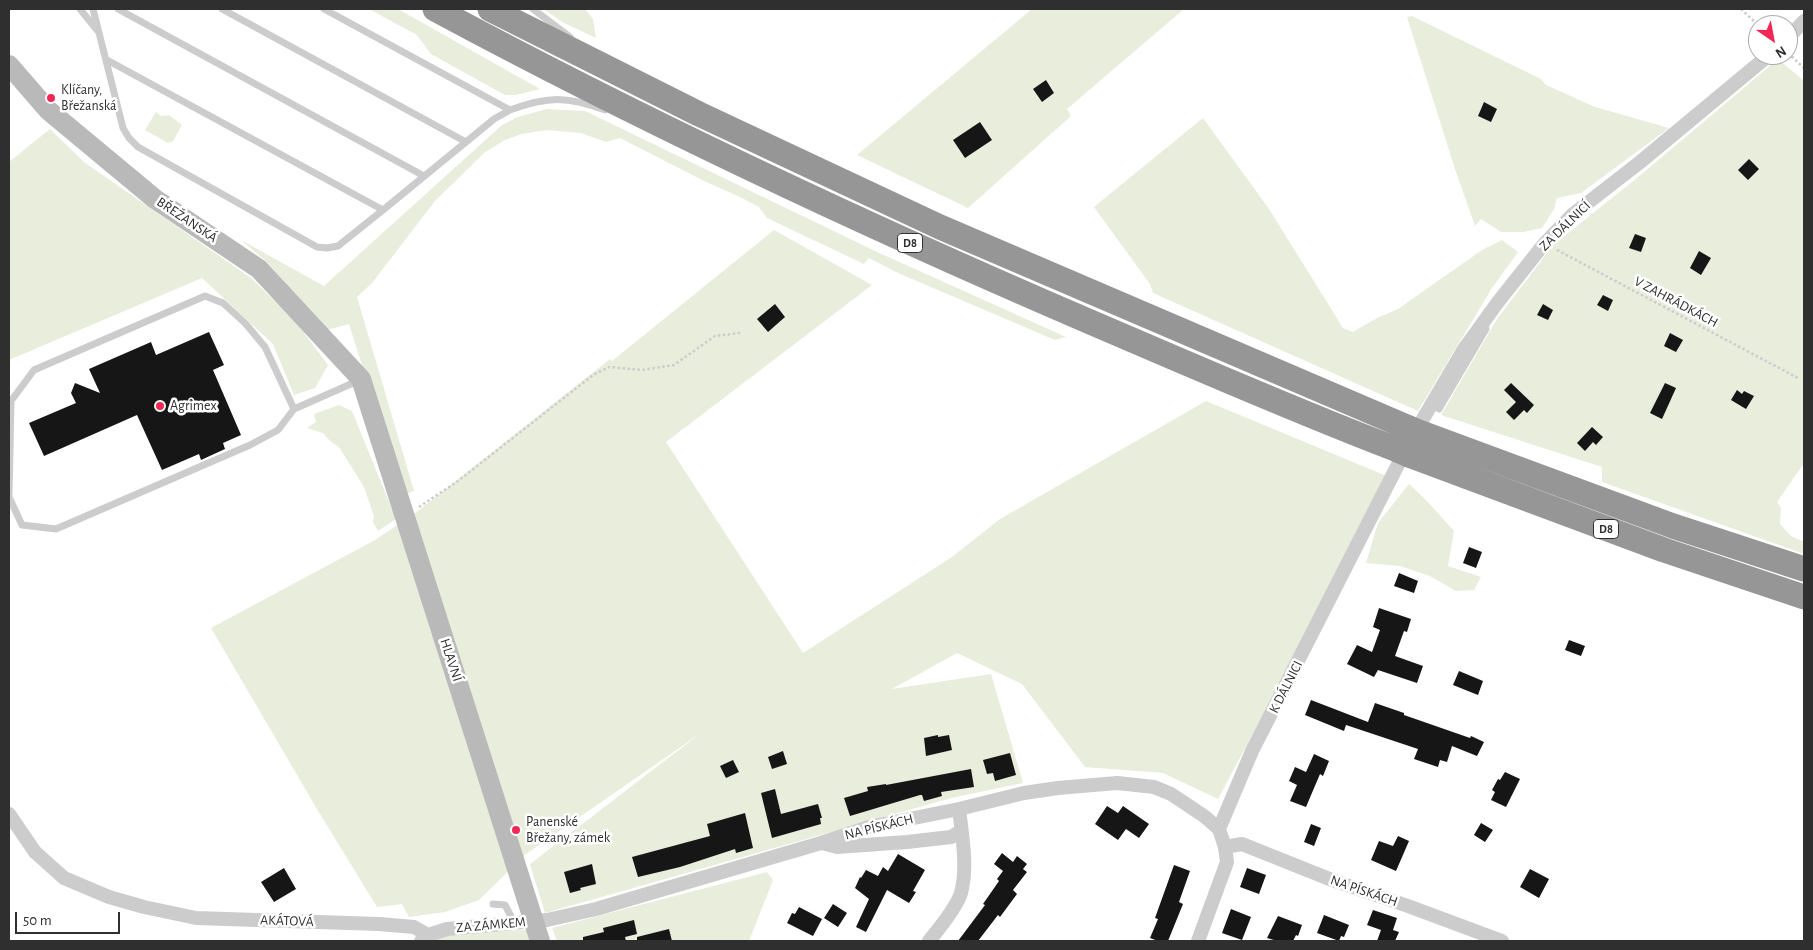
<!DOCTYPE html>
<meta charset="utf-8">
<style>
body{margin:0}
#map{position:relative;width:1813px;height:950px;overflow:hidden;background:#fff;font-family:"Alegreya Sans",sans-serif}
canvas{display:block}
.frame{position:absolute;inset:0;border:10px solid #2f2f2f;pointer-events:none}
.north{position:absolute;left:1748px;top:15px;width:50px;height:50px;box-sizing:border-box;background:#fff;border:1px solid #acacac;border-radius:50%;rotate:147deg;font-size:14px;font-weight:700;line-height:20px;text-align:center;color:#2f2f2f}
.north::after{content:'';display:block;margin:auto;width:18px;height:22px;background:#f12756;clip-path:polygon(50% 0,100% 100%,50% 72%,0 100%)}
.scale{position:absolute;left:15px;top:912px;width:105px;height:22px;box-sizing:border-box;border:2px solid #2f2f2f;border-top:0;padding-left:6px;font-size:15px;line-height:18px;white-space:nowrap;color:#2f2f2f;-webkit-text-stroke:4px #fff;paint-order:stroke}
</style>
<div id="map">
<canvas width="1813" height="950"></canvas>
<div class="frame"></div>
<div class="north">N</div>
<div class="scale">50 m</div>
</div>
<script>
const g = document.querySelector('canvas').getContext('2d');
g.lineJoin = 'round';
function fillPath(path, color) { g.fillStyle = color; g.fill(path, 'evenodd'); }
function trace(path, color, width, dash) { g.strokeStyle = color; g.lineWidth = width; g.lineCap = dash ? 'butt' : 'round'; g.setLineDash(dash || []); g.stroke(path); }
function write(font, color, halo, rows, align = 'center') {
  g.font = font + ' "Alegreya Sans",sans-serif'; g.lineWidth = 5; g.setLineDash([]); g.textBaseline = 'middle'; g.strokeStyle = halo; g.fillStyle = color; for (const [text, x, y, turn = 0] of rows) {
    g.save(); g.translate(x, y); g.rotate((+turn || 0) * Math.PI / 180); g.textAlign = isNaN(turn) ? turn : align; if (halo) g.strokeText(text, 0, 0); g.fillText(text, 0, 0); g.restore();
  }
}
fillPath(new Path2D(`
 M369,9H398L540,89L516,95H505L431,54L417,35Z
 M544,9H585L593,19L596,38L562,22Z
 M1032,9H1184L1067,109L1071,116L968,208L857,155Z
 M1412,16L1541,79L1546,85L1595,107L1669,128L1581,193L1557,198L1554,209L1542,228L1523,232H1501L1481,219L1475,226L1455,169L1407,17Z
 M1778,59L1804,81V463L1777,502L1781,508L1780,524L1791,536L1804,542V554L1602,482V467L1441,415L1497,319L1553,245L1637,178Z
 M547,109L585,111L875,251L1066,337L1055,340L898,273L869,258L864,264L767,218L759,207L740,197L706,182L620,138L606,142L581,133L547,130L521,134L505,140L485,152L435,201L372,283L357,297L414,491L403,495L349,324L327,330L267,262L241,240L324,286L502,125L518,117Z
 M156,112L161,116L169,115L182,125L173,141L168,143L145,130Z
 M1203,118L1269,209L1343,328L1353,332L1377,318L1398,309L1482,250L1502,240L1518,252L1492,288L1418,411L1153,293L1150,284L1094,207Z
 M50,129L84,162L251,278L296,322L328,365L315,388L294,395L273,344L202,278L9,360V162Z
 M774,230L872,285L666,442L803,653L952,557L1000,519L1206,401L1389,477L1218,799L1163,773L1085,767L1022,684L957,653L892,689L991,674L1023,783L951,798L545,913L530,864L701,733L526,854L479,900L445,912L409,917L402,904L377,907L317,809L211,628L375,540L418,511L610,359L612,361Z
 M339,405L352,411L396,519L378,531L373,522L374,516L364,487L339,447L330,441L323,433L307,428L316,422L314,414Z
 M1409,484L1426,500L1454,531L1448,566L1481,577L1474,590L1456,591L1430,576L1400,566L1366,563L1378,523Z
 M767,872L773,880L749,941H557L552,928Z
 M529,930L532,941H427L449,932Z`), '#e8eddc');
fillPath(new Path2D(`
 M1046,80L1054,93L1042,102L1033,89Z
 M1484,102L1497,109L1491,122L1478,116Z
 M980,122L992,140L965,158L953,140Z
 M1749,159L1759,169L1748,180L1738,170Z
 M1635,234L1646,238L1641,252L1629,248Z
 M1699,251L1711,258L1701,275L1690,268Z
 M1603,295L1613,300L1608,311L1597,305Z
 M775,304L785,317L768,332L757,319Z
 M1543,304L1553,310L1548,320L1537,315Z
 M209,332L224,365L213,370L241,435L223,443L225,449L201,460L199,454L162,470L137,415L44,456L29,423L76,403L71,393L75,383L100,393L89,369L151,342L156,355Z
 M1670,333L1683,340L1676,352L1664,346Z
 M1511,383L1534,405L1527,413L1524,410L1514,420L1506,412L1516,402L1504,390Z
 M1665,383L1676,388L1662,419L1650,413Z
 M1737,390L1742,394L1744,391L1754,396L1746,409L1731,400Z
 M1592,427L1603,437L1596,445L1593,442L1585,451L1577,443Z
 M1469,547L1482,552L1476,568L1463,563Z
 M1399,573L1418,581L1414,593L1394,586Z
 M1379,608L1411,619L1407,632L1404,631L1395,656L1423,666L1417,683L1378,670L1374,677L1347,664L1357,645L1372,652L1380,630L1373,627Z
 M1569,640L1585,646L1581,656L1565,650Z
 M1459,671L1483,681L1478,695L1453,685Z
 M1311,700L1368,722L1375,703L1404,713V715L1470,738L1471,736L1484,742L1477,756L1452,746L1447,762L1440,760L1438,767L1414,759L1418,749L1346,725L1344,731L1305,715Z
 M938,735V737L949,735L952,750L926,756L924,738Z
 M783,751L787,764L772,769L768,757Z
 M1010,753L1016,775L995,781L993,773L987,774L983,760Z
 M1314,754L1329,761L1323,776L1320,774L1306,807L1290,801L1297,785L1289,781L1295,767L1306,772Z
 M733,760L739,772L726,778L720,766Z
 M971,769L974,787L941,792L942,796L924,801L922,795H920L850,816L844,798L868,791L867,787L886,784V785Z
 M1505,772L1520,779L1506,807L1491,800L1495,792L1492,790L1498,779L1500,780Z
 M775,789L781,814L818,804L822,818H820L821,824L772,838L761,793Z
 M1107,806L1118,813L1123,806L1149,824L1139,838L1126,829L1118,840L1095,824Z
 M745,813L753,848L736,853L735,849L680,867L638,877L632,857L710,836L707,824Z
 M1481,823L1493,830L1485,842L1474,835Z
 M1311,824L1321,828L1314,846L1304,842Z
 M1398,836L1409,841L1396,871L1371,860L1379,841L1393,846Z
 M1002,853L1013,862L1017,856L1027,864L1023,869L1027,872L1013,890L1017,894L1000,917L998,915L978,941H958L985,905L983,904L999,881L997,879L1003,871L994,864Z
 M898,854L925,870L913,891L916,892L909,903L887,890L866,932L856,927L869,899L855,888L860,877L861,878L866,870L878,876L883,867L888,871Z
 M592,864L596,884L580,888L581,890L570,893L564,872Z
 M1174,865L1190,871L1179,902L1183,904L1168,941H1158L1150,938L1158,919L1155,918Z
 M284,868L296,889L274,902L261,882Z
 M1247,868L1266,875L1259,894L1240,887Z
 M1530,869L1549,879L1539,898L1520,887Z
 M833,904L847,913L838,927L824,918Z
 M799,907L822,919L813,936L787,923L792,913L795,914Z
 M1231,909L1251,917L1242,940L1222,933Z
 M1373,910L1397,918L1393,930L1399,932L1395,941H1377L1381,930L1367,925Z
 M1324,915L1349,925L1344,937L1341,936L1339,941L1317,933Z
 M1278,916L1302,925L1298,936L1296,935L1293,941H1277L1267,938Z
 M634,920L637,934L625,937L626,941H583V937L604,932L603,928Z
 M669,929L672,941H637V937Z`), '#161616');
trace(new Path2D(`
 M1741,9L1758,25
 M1788,53L1804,68
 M1557,250L1798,378
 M419,507L458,481L593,375L609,367L642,370L674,365L715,336L740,333`), '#ccc', 2.5, [2.5, 2.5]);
trace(new Path2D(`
 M80,9L97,30
 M93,9L123,128L129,138L138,147L317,247L327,248L338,246L383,210
 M118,9L424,176
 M222,9L466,142
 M324,9L510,110C548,96 567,96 605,110
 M533,9L570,37
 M107,60L383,210L494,119L510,110
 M294,409L278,430L250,445L56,529L22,525L9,497L11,401L34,370L205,296L223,303L245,323L265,347L294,409L360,380
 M1439,409L1486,329
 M493,904L505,905L514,922`), '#ccc', 7);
trace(new Path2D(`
 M1788,38L1804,21
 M9,814L35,852L64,878L109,897L144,907L196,918L379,924L414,927L428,935
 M822,843L837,847L907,842L951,837L961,831
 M1225,847L1242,844L1332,880L1408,906L1502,941
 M421,941L428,935L447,929L547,920L596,909L821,843L869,827L959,809L1024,793L1058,788L1117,783L1154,787L1171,794L1204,816L1219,829
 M929,941C938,930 957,907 961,893C968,867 962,835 959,809
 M1198,941L1227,862L1225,847L1219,829L1252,751L1410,441L1464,349L1498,302L1544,244L1572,215L1639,163L1769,55`), '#ccc', 14);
trace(new Path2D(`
 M9,65L48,110L155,199L259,269L361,379L540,941`), '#b9b9b9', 20);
trace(new Path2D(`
 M435,9C647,123 867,226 1088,321C1191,365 1293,410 1398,450
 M490,9L699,114L940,227L1409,428
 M1424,434L1673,526L1804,569
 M1409,455L1664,550L1804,597`), '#969696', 25);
trace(new Path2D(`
 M1409,428L1424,434
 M1398,450L1409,455`), '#969696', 25);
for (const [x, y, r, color] of [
 [51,98,5,"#f12756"],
 [160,406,5,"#f12756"],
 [516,830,5,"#f12756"]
]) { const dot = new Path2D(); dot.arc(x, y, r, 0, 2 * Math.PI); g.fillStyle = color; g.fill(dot); trace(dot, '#fff', 2); }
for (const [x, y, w] of [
 [910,243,25],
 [1606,529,25]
]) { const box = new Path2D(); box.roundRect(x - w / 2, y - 9.5, w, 19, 4); g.fillStyle = '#fff'; g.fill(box); trace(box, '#2f2f2f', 1); }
write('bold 12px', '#2f2f2f', null, [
 ["D8",910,243],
 ["D8",1606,529]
]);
write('14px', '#2f2f2f', '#fff', [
 ["Klíčany,",61,90],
 ["Břežanská",61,106],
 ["Agrimex",170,406],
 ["Panenské",526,822],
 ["Břežany, zámek",526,838]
], 'left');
write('14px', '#2f2f2f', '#fff', [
 ["BŘEŽANSKÁ",187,220,34],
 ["ZA DÁLNICÍ",1565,226,-44],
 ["V ZAHRÁDKÁCH",1676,302,28],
 ["HLAVNÍ",451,660,72],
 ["K DÁLNICI",1286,687,-63],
 ["NA PÍSKÁCH",879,827,-14],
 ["NA PÍSKÁCH",1364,891,19],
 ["AKÁTOVÁ",287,921,2],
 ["ZA ZÁMKEM",491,925,-5]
]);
</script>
